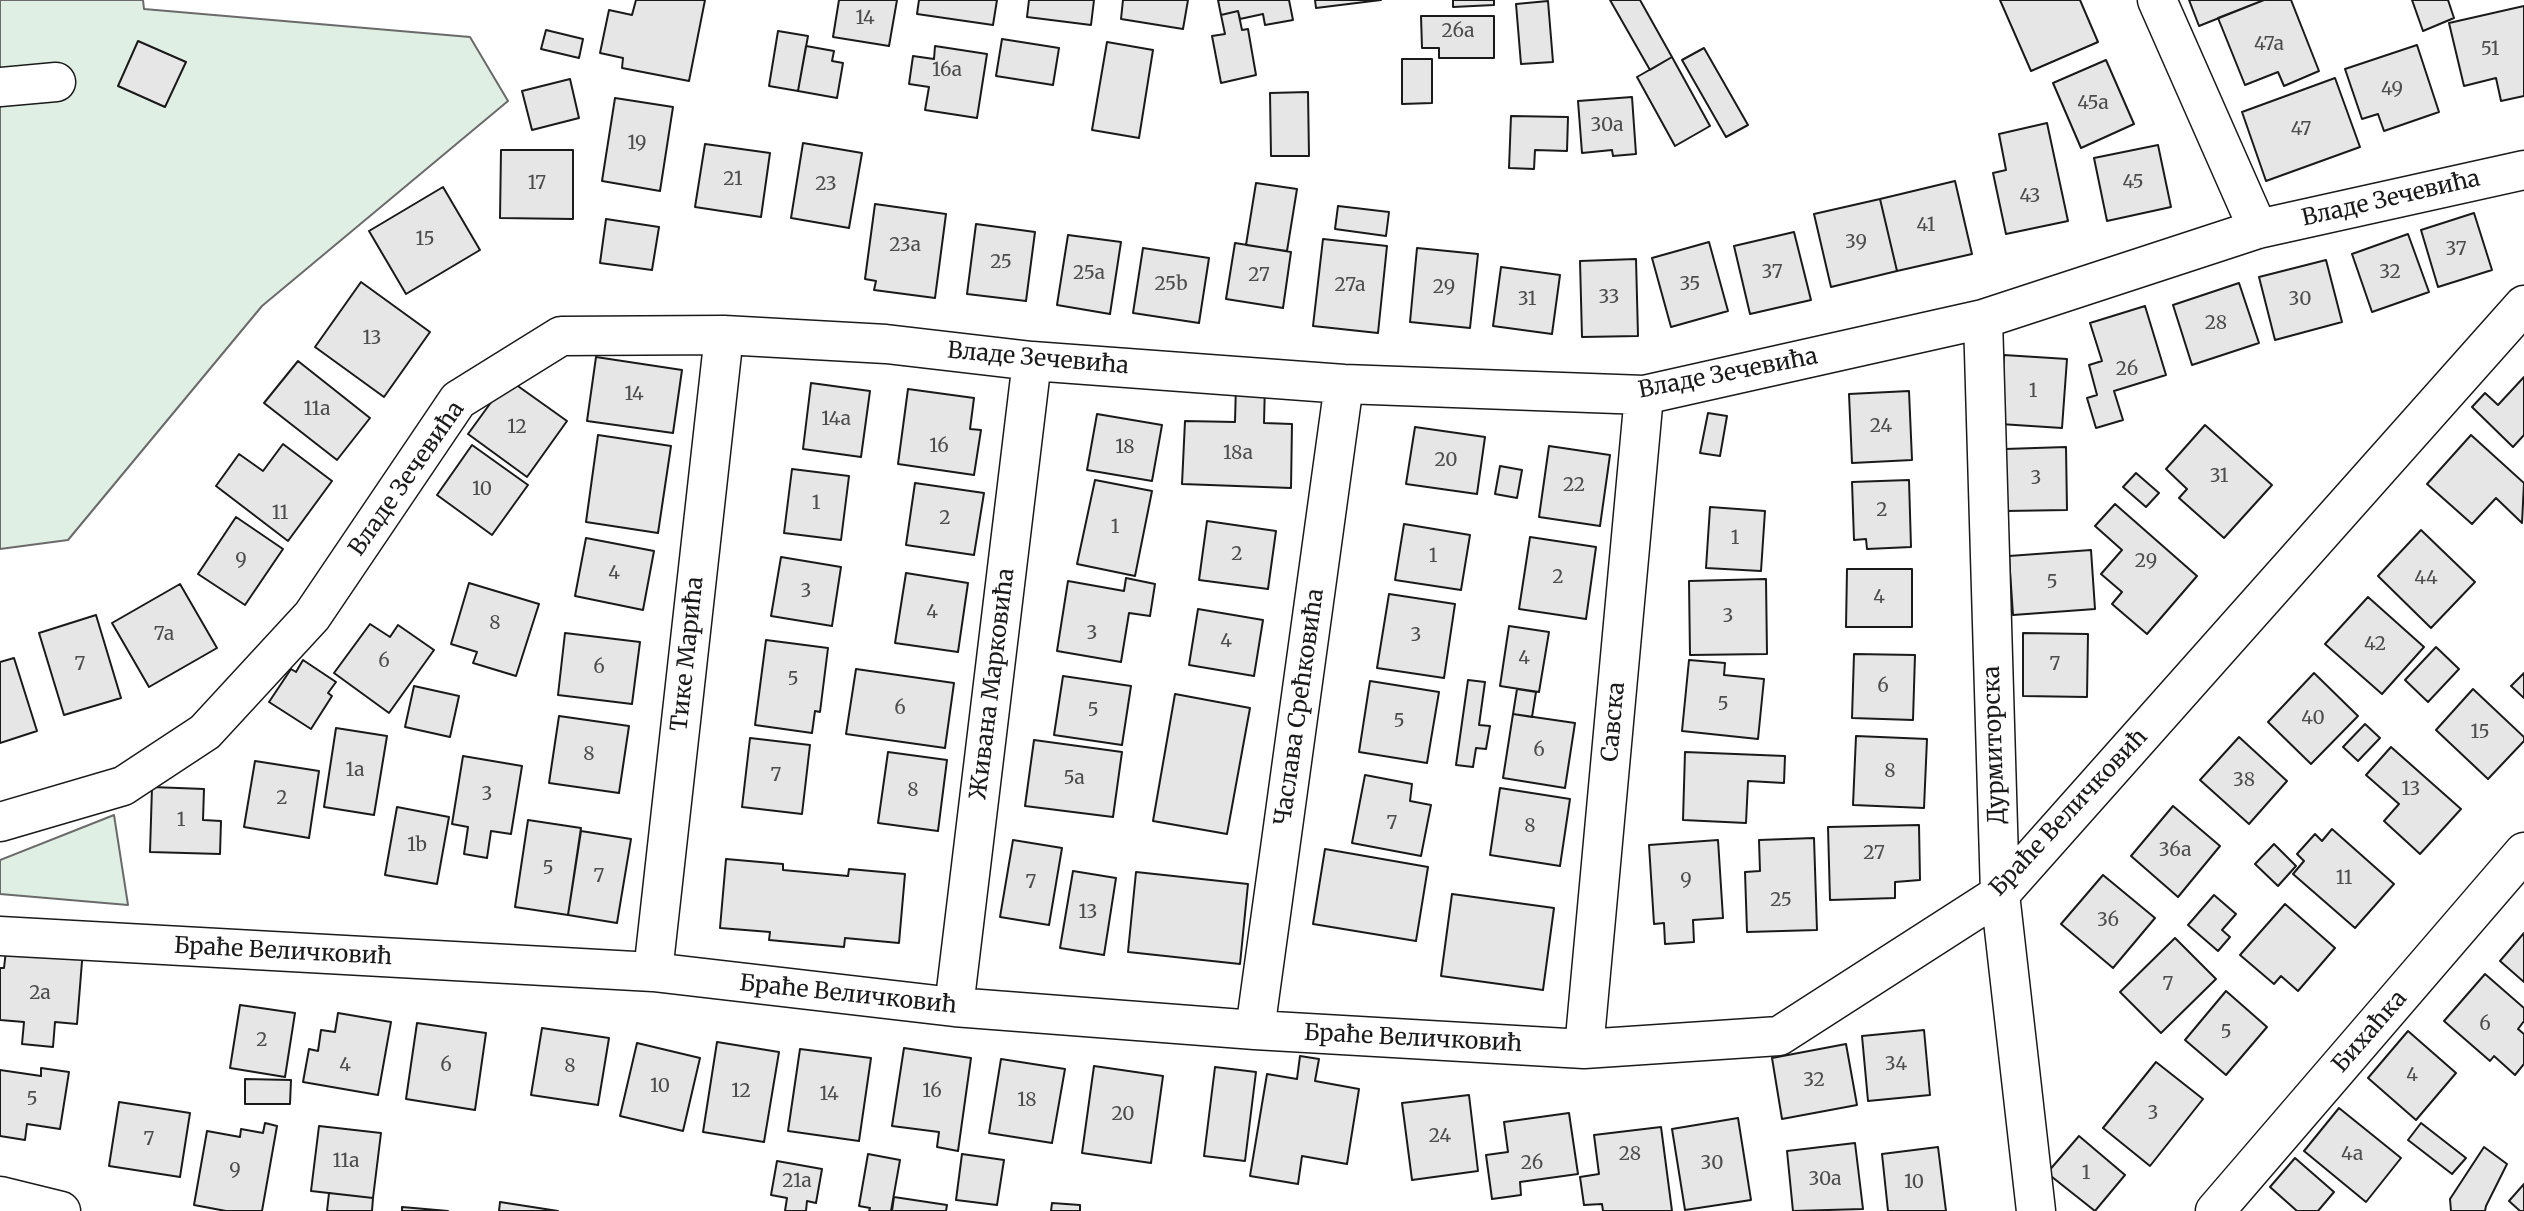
<!DOCTYPE html>
<meta charset="utf-8">
<style>
body{margin:0}
canvas{display:block;background:#fff}
</style>
<canvas width="2524" height="1211"></canvas>
<script>
const g = document.querySelector('canvas').getContext('2d');
g.lineJoin = 'round';
function fillPath(path, color) { g.fillStyle = color; g.fill(path, 'evenodd'); }
function trace(path, color, width, dash) { g.strokeStyle = color; g.lineWidth = width; g.lineCap = dash ? 'butt' : 'round'; g.setLineDash(dash || []); g.stroke(path); }
function write(font, color, halo, rows, align = 'center') {
  g.font = font + ' Merriweather,serif'; g.lineWidth = 5; g.setLineDash([]); g.textBaseline = 'middle'; g.strokeStyle = halo; g.fillStyle = color; for (const [text, x, y, turn = 0] of rows) {
    g.save(); g.translate(x, y); g.rotate((+turn || 0) * Math.PI / 180); g.textAlign = isNaN(turn) ? turn : align; if (halo) g.strokeText(text, 0, 0); g.fillText(text, 0, 0); g.restore();
  }
}
const green = new Path2D(`
 M0,0H143L144,9L470,37L508,101L262,306L68,540L0,549Z
 M114,815L128,905L0,894V860Z`);
fillPath(green, '#e0efe3');
trace(green, '#6a6a6a', 2);
const building = new Path2D(`
 M636,0H705L689,81L622,68L623,58L600,53L609,10L632,15Z
 M839,0H897L889,46L833,37Z
 M919,0H997L993,25L917,14Z
 M1029,0H1094L1091,25L1027,17Z
 M1123,0H1188L1183,29L1121,19Z
 M1218,0H1289L1293,20L1265,25L1263,14L1240,19L1238,11L1221,15Z
 M1315,0H1381L1316,8Z
 M1453,0H1494V5L1453,7Z
 M1610,0H1640L1672,57L1650,70Z
 M2000,0H2080L2098,42L2031,71Z
 M2189,0H2264L2199,26Z
 M2264,0H2291L2319,71L2284,86L2278,72L2245,85L2218,18Z
 M2412,0H2448L2454,18L2423,31Z
 M1548,1L1553,62L1521,64L1516,4Z
 M2524,6V96L2501,101L2496,78L2464,86L2449,23Z
 M1238,11L1242,30L1248,29L1256,75L1221,83L1212,36L1225,34L1221,15Z
 M1421,16H1494V58H1439V48H1422Z
 M546,30L583,39L579,58L541,49Z
 M778,31L808,36L798,91L769,86Z
 M1002,39L1059,48L1053,85L996,76Z
 M138,41L186,62L165,107L118,86Z
 M1107,42L1153,50L1139,138L1092,130Z
 M2417,45L2439,112L2384,131L2378,114L2362,119L2345,69Z
 M806,46L834,51L832,61L843,63L837,98L798,91Z
 M935,46L987,54L977,118L925,110L929,87L909,84L913,56L934,59Z
 M1704,48L1748,125L1726,137L1682,60Z
 M1672,57L1710,126L1675,146L1637,77Z
 M1402,59H1432V103L1402,104Z
 M2106,60L2134,124L2081,148L2053,83Z
 M2335,78L2360,147L2266,181L2242,112Z
 M570,79L579,118L532,130L522,91Z
 M1308,92L1309,156H1271L1270,93Z
 M1632,97L1636,154L1613,156L1612,150L1582,153L1578,101Z
 M615,98L673,107L660,191L602,181Z
 M1511,116L1568,117L1567,151L1535,150L1534,169L1509,168Z
 M2047,123L2068,221L2006,234L1993,173L2006,170L1999,134Z
 M803,143L862,153L849,228L791,218Z
 M705,144L770,153L761,217L695,207Z
 M2158,145L2171,207L2107,221L2094,158Z
 M501,150H573V219L500,218Z
 M1955,181L1972,254L1897,271L1880,199Z
 M1256,183L1297,189L1287,251L1246,245Z
 M443,187L480,250L406,294L369,231Z
 M1880,199L1897,271L1831,287L1814,214Z
 M875,204L946,214L935,298L874,290L876,281L865,279Z
 M1338,206L1389,212L1386,236L1335,229Z
 M2474,213L2492,270L2438,287L2421,230Z
 M606,219L659,227L652,270L600,263Z
 M976,224L1035,232L1026,301L967,294Z
 M1794,232L1811,300L1750,314L1734,246Z
 M2408,234L2429,292L2372,312L2352,254Z
 M1068,235L1121,242L1110,314L1057,305Z
 M1323,239L1387,246L1378,333L1313,326Z
 M1709,242L1728,311L1671,327L1652,258Z
 M1235,243L1291,252L1283,308L1226,299Z
 M1143,248L1209,258L1199,323L1133,313Z
 M1417,248L1478,254L1470,328L1410,322Z
 M1636,259L1638,336L1582,337L1580,261Z
 M2326,260L2342,322L2275,340L2259,277Z
 M1501,267L1560,275L1552,334L1493,326Z
 M361,282L430,332L384,397L315,347Z
 M2239,283L2259,343L2192,365L2173,305Z
 M2145,306L2166,375L2114,391L2123,420L2096,428L2087,398L2097,395L2089,365L2102,361L2090,323Z
 M2004,355L2067,359L2062,428L2000,424Z
 M596,357L682,370L673,433L587,421Z
 M298,361L370,418L337,460L264,403Z
 M2524,377V435L2513,447L2472,407L2485,393L2498,405Z
 M508,379L567,421L527,477L468,434Z
 M811,383L870,391L861,457L803,449Z
 M1236,383L1265,384L1264,423L1292,424L1291,488L1182,484L1185,421L1235,422Z
 M908,389L974,398L970,429L981,430L974,475L898,464Z
 M1909,391L1912,460L1852,463L1849,394Z
 M1708,413L1727,416L1720,456L1700,453Z
 M1097,414L1162,425L1152,481L1087,470Z
 M2205,425L2272,485L2224,538L2179,498L2187,489L2166,469Z
 M1415,427L1485,437L1477,494L1406,484Z
 M598,435L671,446L658,533L586,522Z
 M2471,435L2524,483L2522,523L2496,498L2472,524L2427,484Z
 M283,444L332,481L288,541L216,486L239,454L263,471Z
 M472,445L528,485L492,535L437,495Z
 M1549,446L1610,455L1600,526L1539,517Z
 M2066,447L2067,510L2006,511L2005,449Z
 M1500,466L1522,470L1517,498L1495,494Z
 M792,469L849,476L841,540L784,533Z
 M2136,473L2159,493L2146,507L2123,487Z
 M1095,480L1152,491L1135,576L1077,564Z
 M1909,480L1911,547L1867,549L1866,539L1854,540L1852,482Z
 M915,483L984,493L974,555L906,545Z
 M2115,504L2197,576L2147,634L2112,604L2122,592L2101,574L2122,550L2095,526Z
 M1710,507L1765,511L1761,571L1706,568Z
 M236,517L283,549L245,605L198,574Z
 M1207,521L1276,531L1268,589L1199,580Z
 M1404,524L1470,535L1461,590L1395,580Z
 M2421,530L2475,582L2431,628L2378,576Z
 M1530,537L1596,547L1586,619L1519,609Z
 M586,538L654,551L643,610L575,596Z
 M2091,550L2095,609L2013,615L2009,556Z
 M781,557L841,567L832,626L771,616Z
 M1847,569H1912V627H1846Z
 M906,573L968,583L958,652L895,643Z
 M1126,578L1155,584L1150,616L1129,613L1121,662L1057,651L1068,581L1124,591Z
 M1766,579L1767,654L1690,655L1689,581Z
 M469,583L539,604L516,676L473,663L477,652L451,644Z
 M180,584L217,648L149,687L112,623Z
 M1389,594L1455,604L1444,678L1377,668Z
 M2368,597L2424,647L2382,694L2325,644Z
 M1198,609L1263,620L1254,676L1189,665Z
 M96,615L121,698L64,715L39,633Z
 M370,624L390,637L398,625L434,650L389,713L334,673Z
 M1509,626L1549,632L1539,692L1500,686Z
 M565,633L640,642L632,704L558,695Z
 M2023,633L2088,634L2087,697L2023,696Z
 M766,640L828,648L820,712L815,711L812,733L755,725Z
 M2436,647L2459,669L2428,702L2405,680Z
 M1854,654L1915,655L1913,720L1852,718Z
 M14,658L37,731L0,743V662Z
 M303,660L336,682L328,693L332,696L311,729L269,702L291,669L296,672Z
 M1689,660L1725,663L1724,675L1764,679L1758,739L1682,731Z
 M856,669L954,683L945,748L846,734Z
 M2314,673L2358,716L2311,764L2268,722Z
 M2524,673V698L2511,686Z
 M1063,676L1131,686L1122,745L1054,735Z
 M1468,680L1485,682L1479,725L1490,726L1486,749L1476,748L1473,767L1456,765Z
 M1370,681L1439,692L1427,763L1359,752Z
 M414,686L459,696L450,737L405,727Z
 M1517,689L1536,692L1532,717L1513,714Z
 M2473,689L2524,737V741L2488,779L2436,730Z
 M1175,694L1250,708L1227,834L1153,821Z
 M1513,714L1575,723L1565,788L1503,778Z
 M559,716L629,726L619,793L549,783Z
 M2365,724L2380,738L2358,761L2343,747Z
 M336,728L387,736L374,815L324,807Z
 M1856,736L1927,739L1924,808L1853,805Z
 M2239,737L2287,781L2249,824L2200,780Z
 M750,738L810,745L802,814L742,807Z
 M1034,740L1122,752L1113,817L1025,806Z
 M2391,747L2461,809L2420,854L2384,821L2399,804L2366,775Z
 M888,752L947,760L938,831L878,823Z
 M1685,752L1785,756L1784,783L1748,781L1746,823L1683,820Z
 M463,756L522,766L511,834L491,831L487,858L464,854L468,827L452,824Z
 M255,761L319,771L309,838L244,827Z
 M1365,775L1412,784L1410,801L1431,805L1421,856L1352,843Z
 M152,787L204,789L203,820L221,821L220,854L150,852Z
 M1500,788L1570,799L1560,866L1490,855Z
 M2173,806L2220,846L2178,897L2131,856Z
 M397,807L449,817L437,884L385,875Z
 M528,820L581,828L568,915L515,907Z
 M1919,825L1920,880L1895,882V898L1830,900L1828,827Z
 M2332,829L2394,884L2355,928L2293,874L2304,861L2297,854L2315,834L2322,841Z
 M581,831L631,839L617,923L568,915Z
 M1814,838L1817,930L1747,932L1745,872L1760,871L1759,840Z
 M1013,840L1062,848L1049,925L1000,917Z
 M1718,840L1723,918L1693,920L1694,942L1665,944L1664,923L1654,924L1649,845Z
 M2274,844L2296,866L2278,886L2255,864Z
 M1325,849L1428,867L1416,941L1313,924Z
 M726,859L783,864V870L848,876L849,869L905,874L899,943L845,938L844,947L769,940L770,932L720,928Z
 M1073,871L1116,878L1104,955L1060,948Z
 M1136,872L1248,884L1240,964L1128,952Z
 M2103,875L2155,918L2113,968L2061,924Z
 M1452,894L1554,908L1543,990L1441,976Z
 M2214,895L2236,914L2222,930L2230,937L2218,951L2188,925Z
 M2285,904L2335,948L2298,991L2281,976L2274,984L2240,955Z
 M2524,933V982L2500,961Z
 M2175,938L2216,979L2161,1033L2120,992Z
 M7,942L83,949L77,1024L55,1022L53,1047L22,1044L24,1022L0,1020V968H4Z
 M2485,974L2524,1008V1021L2518,1029L2524,1034V1064L2515,1075L2494,1056L2490,1061L2444,1021Z
 M2226,991L2267,1027L2226,1075L2185,1040Z
 M240,1005L295,1013L285,1077L230,1068Z
 M338,1013L391,1022L378,1095L303,1082L309,1049L318,1051L321,1030L335,1032Z
 M417,1023L486,1033L475,1110L406,1099Z
 M542,1028L609,1038L598,1105L531,1095Z
 M1924,1030L1930,1095L1868,1101L1862,1036Z
 M2408,1031L2456,1073L2416,1120L2368,1078Z
 M717,1042L779,1052L764,1142L703,1132Z
 M637,1043L700,1058L683,1131L620,1116Z
 M1846,1044L1857,1105L1782,1119L1772,1058Z
 M904,1048L971,1058L958,1151L937,1147L939,1132L892,1126Z
 M800,1049L871,1058L859,1141L788,1131Z
 M1300,1056L1319,1059L1315,1081L1359,1089L1347,1164L1302,1156L1298,1184L1250,1176L1267,1074L1297,1079Z
 M1001,1059L1065,1069L1052,1143L989,1133Z
 M2156,1062L2203,1099L2150,1166L2103,1128Z
 M1094,1066L1163,1076L1151,1163L1082,1153Z
 M1215,1067L1256,1072L1245,1161L1204,1156Z
 M41,1068L69,1072L60,1129L27,1124L25,1140L0,1136V1070L41,1076Z
 M245,1079L291,1080L290,1104H245Z
 M1469,1095L1478,1171L1412,1180L1402,1103Z
 M119,1102L190,1113L180,1177L109,1166Z
 M2339,1108L2401,1158L2366,1202L2304,1151Z
 M1569,1113L1578,1174L1520,1182L1521,1195L1492,1199L1486,1155L1508,1152L1504,1122Z
 M1738,1118L1751,1200L1685,1210L1672,1129Z
 M265,1123L277,1126L262,1211H226L194,1205L207,1131L240,1137L241,1129L263,1133Z
 M2421,1123L2466,1158L2452,1174L2408,1140Z
 M319,1126L381,1133L373,1198L311,1191Z
 M1661,1127L1672,1211H1603L1602,1204L1584,1205L1580,1177L1599,1174L1594,1135Z
 M2079,1136L2125,1175L2095,1211L2047,1173Z
 M1855,1143L1863,1209L1793,1211L1787,1151Z
 M1938,1147L1946,1211H1888L1882,1154Z
 M2484,1147L2507,1164L2486,1206L2485,1211H2451L2450,1199Z
 M868,1154L900,1160L891,1211H869L870,1208L859,1206Z
 M962,1154L1004,1160L997,1205L956,1200Z
 M2295,1158L2334,1192L2318,1211H2297L2270,1187Z
 M777,1161L822,1169L816,1203L807,1201L806,1211H785L787,1198L771,1195Z
 M2524,1184V1211H2520L2509,1201Z
 M329,1193L373,1198L372,1211H327Z
 M894,1197L947,1205L946,1211H892Z
 M500,1202L558,1211H499Z
 M1052,1203L1080,1205V1211H1051Z
 M402,1207L448,1211H402Z`);
fillPath(building, '#e6e6e6');
trace(building, '#1a1a1a', 2);
const minor = new Path2D(`
 M2157,0L2258,229
 M0,87L56,82
 M1983,319L2000,894L2036,1211
 M0,822L123,786L205,732L312,616L458,400L561,336L724,335L886,344L1032,361L1344,384L1644,395L1983,319L2258,229L2524,170
 M0,936L653,972L954,1007L1255,1030L1584,1049L1779,1036L2000,894L2524,305
 M653,972L724,335
 M954,1007L1032,361
 M1255,1030L1344,384
 M1584,1049L1644,395
 M0,1196L61,1211
 M2215,1211L2524,852`);
trace(minor, '#1a1a1a', 41);
trace(minor, '#fff', 38);
write('19px', '#4d4d4d', null, [
 ["14",865,19],
 ["26a",1458,32],
 ["47a",2269,45],
 ["51",2490,50],
 ["16a",947,71],
 ["49",2392,90],
 ["45a",2093,104],
 ["30a",1607,126],
 ["47",2301,130],
 ["19",637,144],
 ["21",733,180],
 ["45",2133,183],
 ["17",537,184],
 ["23",826,185],
 ["43",2030,197],
 ["41",1926,226],
 ["15",425,240],
 ["39",1856,243],
 ["23a",905,246],
 ["37",2456,250],
 ["25",1001,263],
 ["37",1772,273],
 ["32",2390,273],
 ["25a",1089,274],
 ["27",1259,276],
 ["25b",1171,285],
 ["35",1690,285],
 ["27a",1350,286],
 ["29",1444,288],
 ["33",1609,298],
 ["31",1527,300],
 ["30",2300,300],
 ["28",2216,324],
 ["13",372,339],
 ["26",2127,370],
 ["1",2033,392],
 ["14",634,395],
 ["11a",317,410],
 ["14a",836,420],
 ["24",1881,427],
 ["12",517,428],
 ["16",939,447],
 ["18",1125,448],
 ["18a",1238,454],
 ["20",1446,461],
 ["31",2219,477],
 ["3",2036,479],
 ["22",1574,486],
 ["10",482,490],
 ["1",816,504],
 ["2",1882,511],
 ["11",280,514],
 ["2",945,519],
 ["1",1115,528],
 ["1",1735,539],
 ["2",1237,555],
 ["1",1433,557],
 ["9",241,561],
 ["29",2146,562],
 ["4",614,574],
 ["2",1558,578],
 ["44",2426,579],
 ["5",2052,583],
 ["3",806,592],
 ["4",1879,598],
 ["4",932,613],
 ["3",1728,617],
 ["8",495,624],
 ["3",1092,634],
 ["7a",164,635],
 ["3",1416,636],
 ["4",1226,642],
 ["42",2375,645],
 ["4",1524,659],
 ["6",384,662],
 ["7",80,665],
 ["7",2055,665],
 ["6",599,668],
 ["5",793,680],
 ["6",1883,687],
 ["5",1723,705],
 ["6",900,709],
 ["5",1093,711],
 ["40",2313,719],
 ["5",1399,722],
 ["15",2480,733],
 ["6",1539,751],
 ["8",589,755],
 ["1a",355,771],
 ["8",1890,772],
 ["7",776,776],
 ["5a",1074,779],
 ["38",2244,781],
 ["13",2411,790],
 ["8",913,791],
 ["3",487,795],
 ["2",282,799],
 ["1",181,821],
 ["7",1392,824],
 ["8",1530,827],
 ["1b",417,846],
 ["36a",2175,851],
 ["27",1874,854],
 ["5",548,869],
 ["7",599,877],
 ["11",2344,879],
 ["9",1686,881],
 ["7",1031,883],
 ["25",1781,901],
 ["13",1088,913],
 ["36",2108,921],
 ["7",2168,985],
 ["2a",40,994],
 ["6",2485,1025],
 ["5",2226,1033],
 ["2",262,1041],
 ["34",1896,1065],
 ["4",345,1066],
 ["6",446,1066],
 ["8",570,1067],
 ["4",2412,1076],
 ["32",1814,1081],
 ["10",660,1087],
 ["12",741,1092],
 ["16",932,1092],
 ["14",829,1095],
 ["5",32,1100],
 ["18",1027,1101],
 ["3",2153,1114],
 ["20",1123,1115],
 ["24",1440,1137],
 ["7",149,1140],
 ["28",1630,1155],
 ["4a",2352,1155],
 ["11a",346,1162],
 ["26",1532,1164],
 ["30",1712,1164],
 ["9",235,1171],
 ["1",2086,1174],
 ["30a",1825,1180],
 ["21a",797,1182],
 ["10",1914,1183]
]);
write('23px', '#1a1a1a', '#fff', [
 ["Владе Зечевића",2391,199,-13],
 ["Владе Зечевића",1038,359,5],
 ["Владе Зечевића",1728,374,-11],
 ["Владе Зечевића",407,479,-55],
 ["Тике Марића",688,654,-84],
 ["Живана Марковића",993,684,-83],
 ["Часлава Срећковића",1300,707,-82],
 ["Савска",1614,722,-85],
 ["Дурмиторска",1995,745,-92],
 ["Браће Величковић",2069,813,-47],
 ["Браће Величковић",283,952,3],
 ["Браће Величковић",848,995,6],
 ["Бихаћка",2370,1032,-49],
 ["Браће Величковић",1413,1039,3]
]);
</script>
